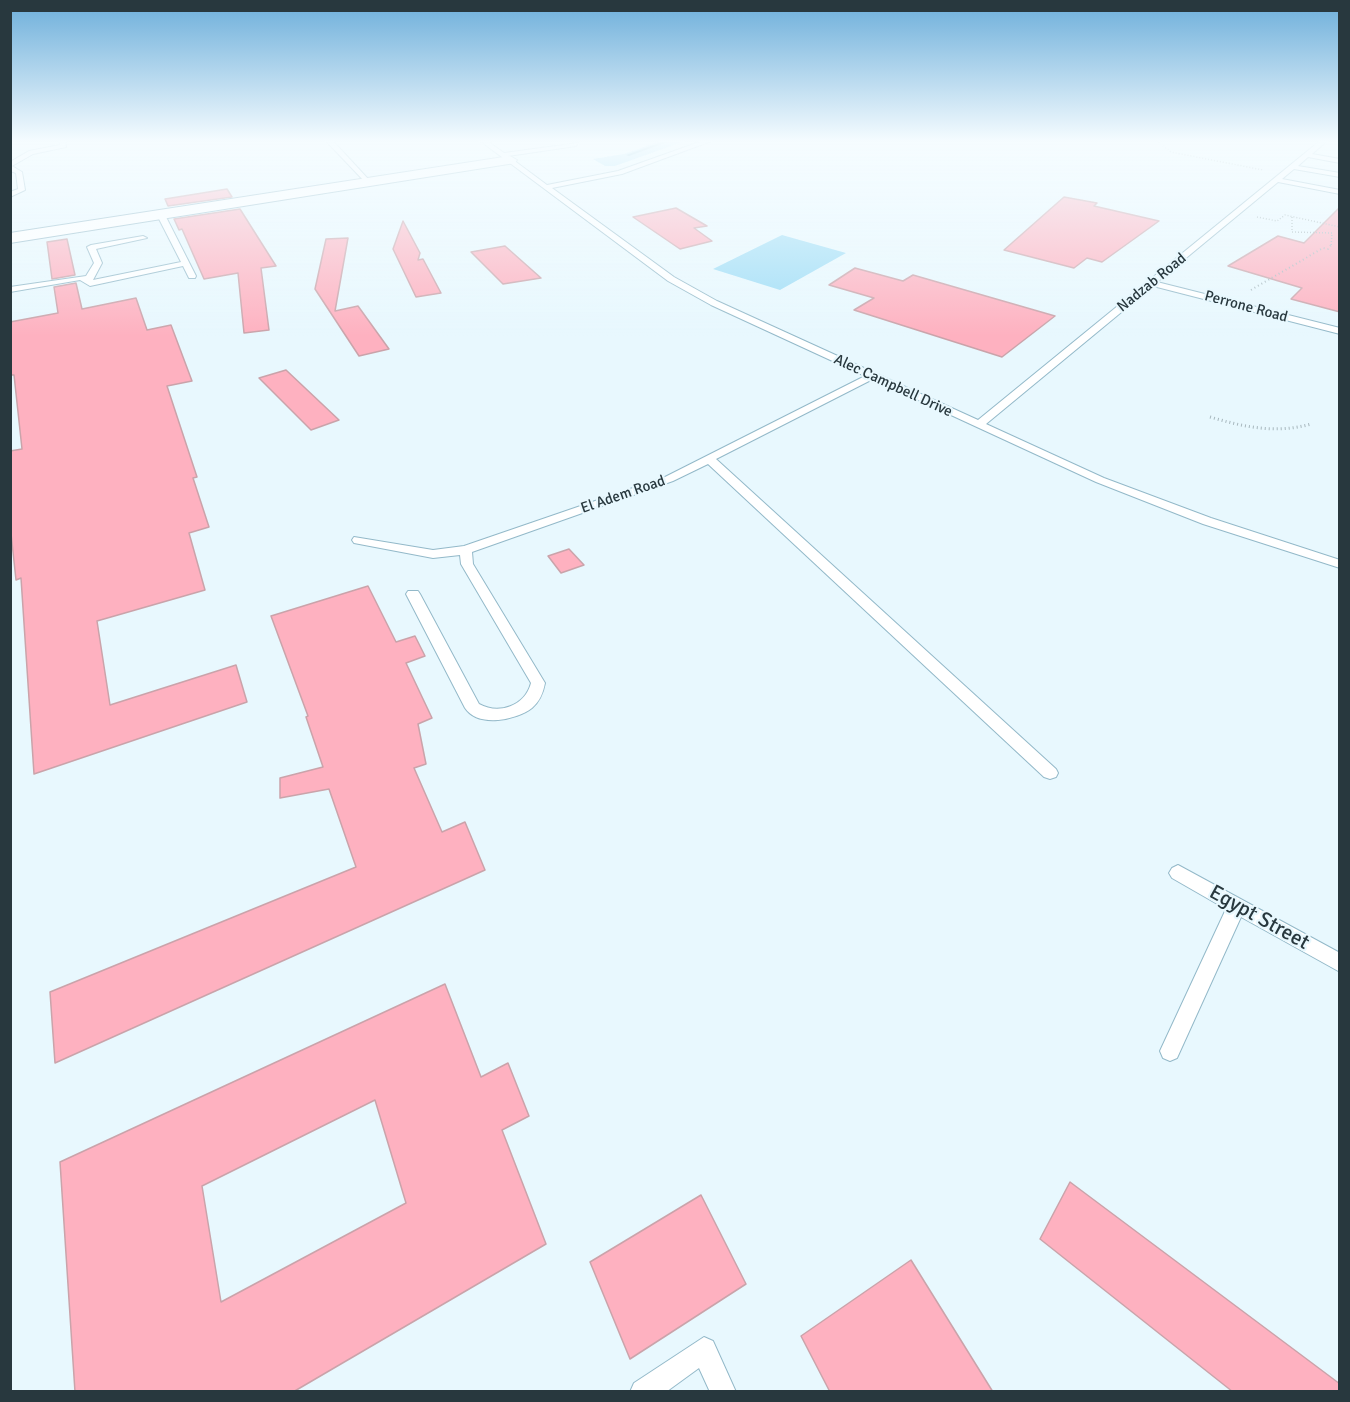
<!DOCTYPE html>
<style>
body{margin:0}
#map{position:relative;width:1350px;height:1402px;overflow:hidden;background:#e8f8fe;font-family:Signika,sans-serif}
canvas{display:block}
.frame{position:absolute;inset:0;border:12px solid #28383e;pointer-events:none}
</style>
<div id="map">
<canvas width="1350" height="1402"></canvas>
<div class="frame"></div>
</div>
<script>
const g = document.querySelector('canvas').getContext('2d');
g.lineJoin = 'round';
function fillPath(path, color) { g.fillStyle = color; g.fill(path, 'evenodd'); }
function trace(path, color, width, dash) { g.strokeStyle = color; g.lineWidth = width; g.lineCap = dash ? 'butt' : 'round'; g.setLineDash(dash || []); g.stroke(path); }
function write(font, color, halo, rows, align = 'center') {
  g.font = font + ' Signika,sans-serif'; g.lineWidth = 4.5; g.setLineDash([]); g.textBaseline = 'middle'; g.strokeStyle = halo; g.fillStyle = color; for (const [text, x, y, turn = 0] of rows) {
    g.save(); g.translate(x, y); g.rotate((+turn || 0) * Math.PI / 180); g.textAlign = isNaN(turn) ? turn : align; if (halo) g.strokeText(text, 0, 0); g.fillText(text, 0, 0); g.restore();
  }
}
fillPath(new Path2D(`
 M663,140H688L615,166H605L593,159L624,154Z
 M782,235L846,253L780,290L713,269Z`), '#9fddf6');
fillPath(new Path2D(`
 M667,140H673L629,156L626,155Z`), '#53a6c4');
const building = new Path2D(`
 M227,189L232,197L168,206L165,199Z
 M1064,197L1097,203L1094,206L1159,221L1102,262L1087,258L1074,268L1004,250Z
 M1340,207V312L1291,299L1302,288L1228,266L1278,236L1304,243Z
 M676,208L707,226L694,228L712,241L680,249L633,217Z
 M240,209L276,266L261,268L269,330L244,333L238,273L204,279L182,229L179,230L174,219Z
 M403,221L420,253L418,260L423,259L441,293L416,297L393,249Z
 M348,238L335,311L358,306L389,349L359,356L315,289L326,239Z
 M67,239L75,275L52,279L47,242Z
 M505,246L541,278L503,284L471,252Z
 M855,268L903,281L913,275L1055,316L1002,357L854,310L874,298L829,285Z
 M76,283L82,309L136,298L147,330L171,325L192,381L167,386L197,477L193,478L209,527L189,533L205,590L97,621L110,705L236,665L247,702L34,774L21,578L16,580L10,524V451L22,449L14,375H10V322L58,313L54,287Z
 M286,370L339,420L311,430L259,378Z
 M569,549L584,565L561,573L548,556Z
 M368,586L396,642L415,636L425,656L406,663L432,718L418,724L426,764L414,768L442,832L465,822L485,870L55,1063L50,992L356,867L329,789L280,798V778L323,767L306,717L308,716L271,616Z
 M445,984L481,1077L508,1063L529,1116L502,1130L546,1244L293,1392H75L60,1162ZM375,1100L406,1203L221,1302L202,1186Z
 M1070,1182L1340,1384V1392H1233L1040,1239Z
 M701,1195L746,1284L630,1359L590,1262Z
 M911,1260L993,1392H830L801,1336Z`);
fillPath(building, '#feb1c0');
trace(building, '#caa3aa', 1.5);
const service = new Path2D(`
 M59,140H65L66,147L33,154L12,166L22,172L25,190L10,197V192L18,189L16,173L10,171V162L29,151L60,145Z
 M325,140H332L370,181V183H366Z
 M479,140H486L504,153L578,143L576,146L508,156L547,185L618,171L705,140H714L622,174L552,188L674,277L717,301L978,420L1321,140H1328L1312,154L1340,159V163L1308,157L1298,166L1340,173V177L1294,169L1282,179L1340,190V194L1278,182L1157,282L1340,328V334L1153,286L986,424L1104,478L1211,518L1340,560V568L1203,524L1096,482L873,379L716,459L1056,769L1058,773L1056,777L1050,779L1044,777L708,464L673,481L472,552L473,564L545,683C543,693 540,701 532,708C517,720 478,728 465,708L406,594L408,591H418L420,594L479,704C499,715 525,706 531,683L461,564L460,555L433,558L354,543L352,540L354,537L433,550L464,546L665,477L865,376L711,305L668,281Z
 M161,213L165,215L196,276L195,278H189L183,266L90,286L80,280L10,292V287L86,276L94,263L87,247L91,245L143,236L147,238L96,249L102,263L93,280L181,262L157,215Z
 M1178,865L1340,953V972L1241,917L1177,1058L1170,1061L1163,1058L1160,1051L1226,909L1172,878L1169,873L1172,868Z
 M704,1337L713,1341L736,1392H710L699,1368L666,1392H630L634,1383Z`);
const minor = new Path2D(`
 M510,156L517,160L515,163L10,243V233Z`);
trace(service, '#93b9c9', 2);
trace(minor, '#93b9c9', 2);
trace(new Path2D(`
 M1156,140L1171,152L1263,170
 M1257,217L1277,221L1285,215L1340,227
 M1292,217V232L1332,233L1331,247`), '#a7b7bd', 1.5, [1, 2]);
trace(new Path2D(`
 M1251,290L1323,248L1328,249L1331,245`), '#a7b7bd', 2, [1, 3]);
trace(new Path2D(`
 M1210,417C1244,427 1276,434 1311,424`), '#a7b7bd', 3, [1, 3]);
fillPath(service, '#fff');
fillPath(minor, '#fff');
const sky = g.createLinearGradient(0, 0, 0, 336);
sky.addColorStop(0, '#6caeda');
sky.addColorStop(0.42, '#f5fcff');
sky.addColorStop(1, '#f5fcff00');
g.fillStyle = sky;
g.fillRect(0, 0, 1350, 336);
write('15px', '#28383e', '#e8f8fe', [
 ["Nadzab Road",1152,283,-39],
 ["Perrone Road",1246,307,15],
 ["Alec Campbell Drive",893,386,25],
 ["El Adem Road",623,495,-19]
]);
write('21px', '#28383e', '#e8f8fe', [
 ["Egypt Street",1259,918,29]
]);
</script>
